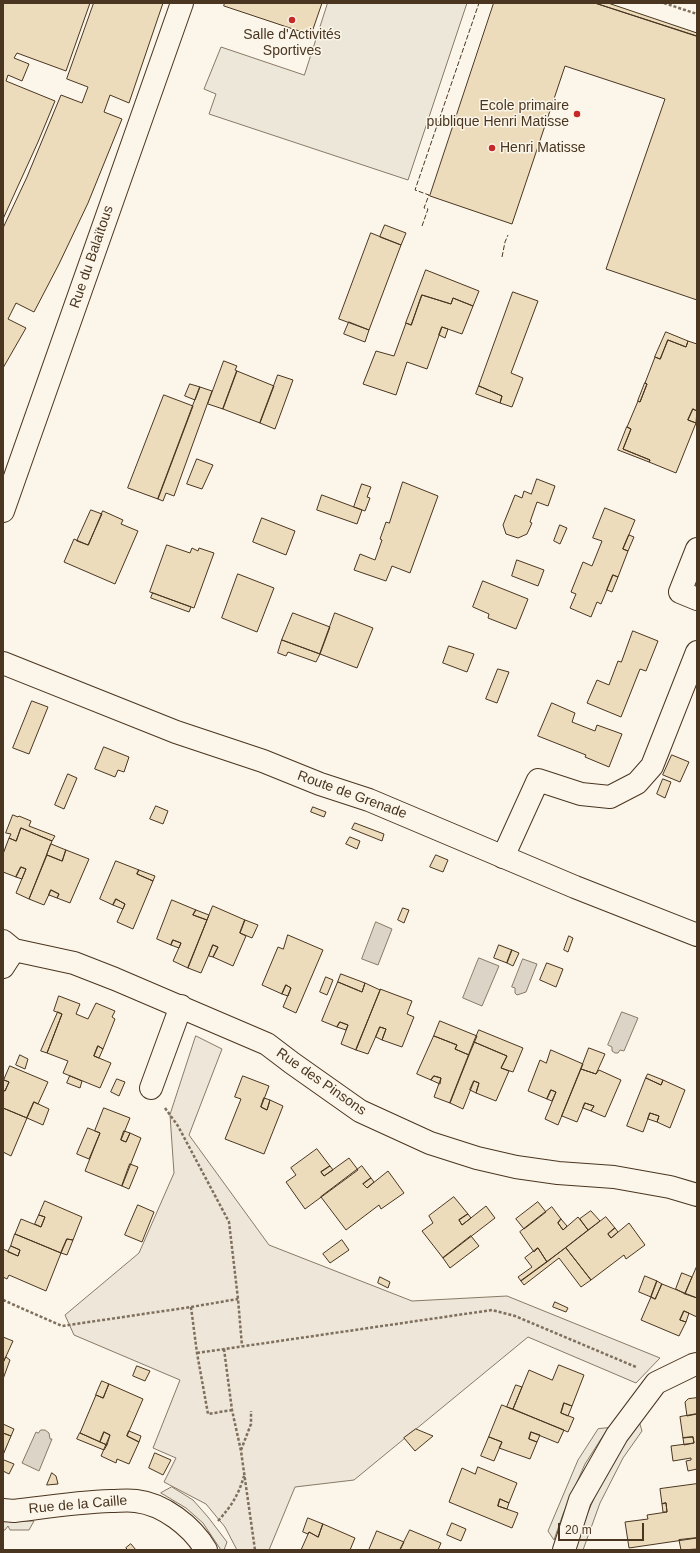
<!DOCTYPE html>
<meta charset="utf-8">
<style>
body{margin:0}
#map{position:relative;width:700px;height:1553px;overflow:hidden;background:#fbf6e9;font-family:Arial,sans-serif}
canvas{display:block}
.frame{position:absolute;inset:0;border:4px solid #4a3520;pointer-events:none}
.scale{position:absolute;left:558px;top:1523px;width:86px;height:18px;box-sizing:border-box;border:2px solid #4a3520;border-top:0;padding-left:5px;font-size:12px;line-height:14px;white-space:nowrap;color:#4a3520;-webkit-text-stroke:3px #fbf6e9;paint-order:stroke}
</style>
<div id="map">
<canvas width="700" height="1553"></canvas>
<div class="frame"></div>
<div class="scale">20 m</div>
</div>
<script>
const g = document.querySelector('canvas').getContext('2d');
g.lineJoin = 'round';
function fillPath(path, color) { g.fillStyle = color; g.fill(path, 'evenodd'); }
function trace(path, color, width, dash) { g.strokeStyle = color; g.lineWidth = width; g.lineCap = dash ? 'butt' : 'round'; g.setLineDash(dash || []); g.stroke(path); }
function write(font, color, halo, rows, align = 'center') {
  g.font = font + ' Arial,sans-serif'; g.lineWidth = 3; g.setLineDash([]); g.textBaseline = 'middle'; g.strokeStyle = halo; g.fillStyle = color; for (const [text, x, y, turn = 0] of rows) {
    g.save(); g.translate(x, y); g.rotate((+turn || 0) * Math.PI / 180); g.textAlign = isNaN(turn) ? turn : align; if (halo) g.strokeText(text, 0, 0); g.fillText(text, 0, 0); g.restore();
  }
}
const green = new Path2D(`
 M196,1036L222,1049L189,1135L269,1245L412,1301L507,1296L660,1358L636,1383L528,1337L354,1480L295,1487L269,1550H237L225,1527L206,1504L164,1482L176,1458L153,1448L180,1380L74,1335L65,1315L139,1253L174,1173L170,1115Z`);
fillPath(green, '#ede6d9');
trace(green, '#887966', 1);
const parking = new Path2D(`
 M328,3H467L408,180L209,114L216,94L204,89L221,47L304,75Z
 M639,1421L642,1431L623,1458L600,1503L583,1550H575L584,1521L604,1476Z
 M608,1428L585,1464L563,1514L554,1540L548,1531L578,1460L598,1429Z
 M172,1487L193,1500L208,1517L227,1542L224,1550H221L203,1523L186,1508L161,1493Z
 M3,1521H34L29,1530H10L8,1526L5,1530H3Z`);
fillPath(parking, '#ede7d9');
trace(parking, '#887966', 1);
const water = new Path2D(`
 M376,922L392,929L378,965L362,959Z
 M479,958L499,966L482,1006L463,998Z
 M523,959L537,964L526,992L517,995L515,993V988L512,987Z
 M622,1012L638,1018L624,1051L620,1050L618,1053H615L612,1051V1047L608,1045Z
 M41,1430H45L49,1433L50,1439H52L39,1471L22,1463L36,1432L38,1433Z`);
fillPath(water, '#dcd4c6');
trace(water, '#887966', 1);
const building = new Path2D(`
 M3,3H90L66,71L17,53L14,58L29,64L22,81L8,75L6,81L55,101L38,142L3,219Z
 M94,3H163L129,103L110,95L104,112L122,119L88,203L59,264L34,312L16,303L8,319L26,328L3,368V228L27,177L61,95L82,103L88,87L67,79Z
 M225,3H322L311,35L224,6Z
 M494,3H595L697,36V300L606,269L665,99L565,66L512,224L430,196Z
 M595,3H608L697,33V36Z
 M385,225L406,233L401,245L380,237Z
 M371,233L401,245L369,330L339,319Z
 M426,270L479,291L473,306L453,298L451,304L422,295L411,325L406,323Z
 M513,292L538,301L511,373L523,378L512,407L500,403L502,396L479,386Z
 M422,295L451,304L453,298L473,306L462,334L442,327L427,369L407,362L396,395L363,384L376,351L394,356L406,323L411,325Z
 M349,322L369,330L365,342L344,334Z
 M442,327L448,329L445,338L439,335Z
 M666,332L688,341L686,347L668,340L660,359L655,357Z
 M668,340L686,347L688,341L697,344V411L693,409L688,420L696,423L676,473L649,462L650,460L623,449L631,429L627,427L638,401L640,402L647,384L645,383L655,357L660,359Z
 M224,361L237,366L235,370L237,371L223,409L208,404Z
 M237,371L274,386L260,423L223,409Z
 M278,375L293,380L275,429L260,423Z
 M645,383L647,384L640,402L638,401Z
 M190,384L200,387L195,400L185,396Z
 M479,386L502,396L500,403L476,394Z
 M200,387L212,391L174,496L166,493L163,501L158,499Z
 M164,395L193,406L158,499L128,488Z
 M693,409L697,411L696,423L688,420Z
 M627,427L631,429L623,449L650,460L649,462L618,450Z
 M197,459L213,465L202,489L187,484Z
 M537,479L555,486L548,506L537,502L530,522L532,523L527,534L518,538L506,534L503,525L515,495L522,498L524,491L531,494Z
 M403,482L438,496L410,573L392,566L386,581L354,570L360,554L375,560L382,540L380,539L386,522L389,523Z
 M362,484L371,487L367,497L370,498L365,511L354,507Z
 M322,495L362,510L357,524L317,510Z
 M605,508L635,520L623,549L628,551L618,577L613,575L601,604L597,602L591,617L570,608L576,594L571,592L583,562L592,566L602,541L593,538Z
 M91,510L102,514L88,545L77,541Z
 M103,511L123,520L121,524L138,531L115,584L64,562L74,539L88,545Z
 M262,518L295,531L286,555L253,542Z
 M560,525L567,528L560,544L554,541Z
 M629,535L634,537L628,551L623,549Z
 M167,545L190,553L192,548L198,551L199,548L214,553L194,608L150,592Z
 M517,560L544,570L538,586L512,576Z
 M238,574L274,588L257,632L222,618Z
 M613,575L618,577L612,592L607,590Z
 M483,581L528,599L516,629L488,618L489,614L473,607Z
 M153,593L191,607L189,612L151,598Z
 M293,613L330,627L320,654L282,640Z
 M335,613L373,628L357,668L320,654Z
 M633,631L658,641L646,671L640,669L621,717L587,703L597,680L609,685L618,661L621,662Z
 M282,640L320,654L316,662L288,652L286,656L278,653Z
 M449,646L474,654L467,672L443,663Z
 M498,669L509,672L497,703L486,699Z
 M32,701L48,707L29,754L13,748Z
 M552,703L575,713L572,722L595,731L597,725L622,734L609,767L585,757L586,755L538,736Z
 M104,747L129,757L124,772L118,770L115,777L95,769Z
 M672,755L689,762L680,782L663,775Z
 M68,774L77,778L64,809L55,805Z
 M663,779L671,782L665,798L657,794Z
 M156,806L168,811L163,824L150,819Z
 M313,807L326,812L324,817L311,812Z
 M13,815L18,817L19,816L31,821L29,826L55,836L52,841L21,828L16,841L9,838L11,834L6,833Z
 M355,823L384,834L382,841L352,829Z
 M21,828L52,841L29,899L16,893L26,869L21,867L16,877L3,872V854L9,838L16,841Z
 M350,837L360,841L357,849L346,844Z
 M51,844L66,850L62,861L47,855Z
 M66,850L89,859L70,903L57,898L59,894L51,890L44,905L29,899L47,855L62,861Z
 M436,855L448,860L443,872L430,867Z
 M116,861L139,870L137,874L153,881L133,929L117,922L125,904L116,899L113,905L100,899Z
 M21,867L26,869L22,879L16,877Z
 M139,870L155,876L153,881L137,874Z
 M51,890L59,894L57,898L49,895Z
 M116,899L125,904L123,909L113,905Z
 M172,900L196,910L193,915L207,920L188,968L173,961L181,943L173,940L171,945L157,939Z
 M213,906L245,920L240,933L246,936L233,966L213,957L218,947L213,945L201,973L188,968Z
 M403,908L409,910L404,923L398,920Z
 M196,910L209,915L207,920L193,915Z
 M245,920L258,925L252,938L240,933Z
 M288,935L323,950L296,1013L283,1007L291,988L286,985L282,994L262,985L278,947L283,949Z
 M569,936L573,938L568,952L564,950Z
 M173,940L181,943L179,948L171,945Z
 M213,945L218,947L213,957L209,956Z
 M499,945L512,950L507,963L494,958Z
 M512,950L519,953L513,966L507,963Z
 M547,963L563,969L556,987L540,980Z
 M341,974L365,983L362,992L338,982Z
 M326,977L333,980L327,995L320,992Z
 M338,982L362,992L365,983L380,990L356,1050L341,1044L348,1025L340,1022L337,1027L322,1021Z
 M286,985L291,988L288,996L282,994Z
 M380,990V989L412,1001L407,1014L414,1017L402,1047L382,1040L386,1029L380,1027L368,1054L356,1050Z
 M59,996L80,1004L76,1014L88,1019L96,1003L115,1011L112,1017L115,1019L103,1049L98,1046L94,1056L111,1063L100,1088L63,1073L68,1061L47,1053L62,1014L54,1011Z
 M58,1012L62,1014L47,1053L41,1051Z
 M440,1021L477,1036L469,1055L455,1049L457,1045L434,1036Z
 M340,1022L348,1025L346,1030L337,1027Z
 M380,1027L386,1029L382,1040L376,1037Z
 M479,1030L523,1048L513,1072L501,1068L507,1056L474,1042Z
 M434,1036L457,1045L455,1049L469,1055L450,1103L434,1097L441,1078L434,1076L431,1080L417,1074Z
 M474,1042L507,1056L501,1068L509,1071L496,1101L476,1093L479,1083L474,1081L463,1109L450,1103Z
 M98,1046L103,1049L99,1058L94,1056Z
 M589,1048L605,1054L596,1074L581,1069Z
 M551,1050L583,1064L558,1125L545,1119L556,1092L551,1090L547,1099L528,1091L540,1060L546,1063Z
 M20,1055L28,1059L25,1069L16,1065Z
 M10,1066L48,1082L38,1104L34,1102L27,1118L3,1108V1090L5,1091L9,1082L4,1080Z
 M581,1069L596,1074L599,1070L621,1080L605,1117L591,1111L594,1106L585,1103L577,1122L562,1116Z
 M648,1074L663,1080L661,1085L646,1078Z
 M70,1076L82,1081L80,1088L67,1083Z
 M243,1076L269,1086L261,1107L267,1110L270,1100L283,1106L264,1154L225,1139L241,1099L235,1097Z
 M434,1076L441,1078L440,1084L431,1080Z
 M646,1078L661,1085L663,1080L685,1090L670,1128L657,1122L659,1116L650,1113L643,1132L627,1126Z
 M117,1079L125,1082L119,1096L111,1092Z
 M4,1080L9,1082L5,1091L3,1090Z
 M474,1081L479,1083L476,1093L470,1090Z
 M551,1090L556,1092L552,1101L547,1099Z
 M264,1098L270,1100L267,1110L261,1107Z
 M34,1102L49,1109L43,1125L27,1118Z
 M585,1103L594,1106L591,1111L583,1108Z
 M3,1108L27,1118L11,1156L3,1152Z
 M104,1108L130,1118L121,1140L126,1142L130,1133L141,1138L122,1186L85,1171L100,1133L95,1131Z
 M650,1113L659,1116L657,1122L648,1119Z
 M88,1128L100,1133L89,1159L77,1154Z
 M124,1131L130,1133L126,1142L121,1140Z
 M317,1149L330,1166L321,1172L324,1176L349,1158L358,1170L305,1209L286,1182L296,1175L291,1168Z
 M130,1164L138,1167L129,1189L122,1186Z
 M330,1166L333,1170L324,1176L321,1172Z
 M362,1166L371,1178L363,1184L367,1188L388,1171L404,1193L381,1209L379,1205L346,1230L321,1197Z
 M371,1178L374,1182L367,1188L363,1184Z
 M454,1197L468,1214L459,1220L462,1225L486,1206L495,1218L443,1258L422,1231L433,1223L429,1216Z
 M45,1201L82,1217L73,1240L67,1239L61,1253L15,1234L21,1219L41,1227L45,1217L39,1215Z
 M538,1202L546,1212L524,1229L516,1219Z
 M138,1205L154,1212L142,1242L125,1235Z
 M552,1207L561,1219L558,1223L563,1230L578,1217L588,1230L547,1262L538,1248L534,1252L520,1232Z
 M591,1211L600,1221L588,1230L580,1219Z
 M468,1214L471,1218L462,1225L459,1220Z
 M39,1215L45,1217L41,1227L35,1224Z
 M606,1217L615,1228L608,1234L611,1238L629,1223L645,1245L626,1259L624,1255L591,1280L566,1248Z
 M561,1219L567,1226L563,1230L558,1223Z
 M615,1228L618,1232L611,1238L608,1234Z
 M15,1234L61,1253L46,1291L9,1275L7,1279L3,1277V1249L18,1256L20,1250L11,1246Z
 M471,1236L479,1246L450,1268L443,1258Z
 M67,1239L73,1240L67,1255L61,1253Z
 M342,1240L349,1250L330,1263L323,1254Z
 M11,1246L20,1250L18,1256L8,1252Z
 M538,1248L547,1262L521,1281L518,1277L532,1267L525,1258Z
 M566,1248L591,1280L581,1287L559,1258L524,1285L521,1281Z
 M697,1266V1298L685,1294Z
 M682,1273L692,1277L685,1294L676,1289Z
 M645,1276L657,1281L651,1297L639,1292Z
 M380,1277L390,1282L388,1288L378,1283Z
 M657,1281L662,1284L655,1299L651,1297Z
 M662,1284L697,1298V1317L684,1311L680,1320L686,1322L679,1336L641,1320L651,1297L655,1299Z
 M555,1302L568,1308L566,1312L553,1307Z
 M684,1311L689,1313L686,1322L680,1320Z
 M3,1337L13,1341L3,1363Z
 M6,1357L10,1360L3,1379V1363Z
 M559,1365L584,1375L572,1406L564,1403L561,1413L574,1418L568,1432L513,1409L529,1370L552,1380Z
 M137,1366L150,1371L145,1381L133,1376Z
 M102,1381L109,1384L103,1398L96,1395Z
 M109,1384L143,1399L127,1436L139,1442L129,1464L117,1459L116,1463L101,1456L110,1435L104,1432L100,1442L80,1433L96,1395L103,1398Z
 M516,1385L522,1387L513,1409L507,1407Z
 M697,1398V1414L687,1416L685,1402L688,1399Z
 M564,1403L572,1406L568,1416L561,1413Z
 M502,1405L564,1430L558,1443L531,1432L529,1439L537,1442L530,1459L499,1448L502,1442L489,1437Z
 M697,1414V1469L688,1471L686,1461L691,1460V1458L673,1461L671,1446L694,1443L693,1437L683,1438L680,1417Z
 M3,1424L14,1429L11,1436L3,1433Z
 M416,1429L433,1436L415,1451L404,1438Z
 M129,1431L141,1436L139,1442L127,1436Z
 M104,1432L110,1435L107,1445L100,1442Z
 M531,1432L540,1435L537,1442L529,1439Z
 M3,1433L11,1436L3,1455Z
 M80,1433L107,1445L104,1450L77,1439Z
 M489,1437L502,1442L494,1461L481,1456Z
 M693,1437L694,1443L684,1445L683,1438Z
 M155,1453L171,1460L163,1475L149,1468Z
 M4,1460L14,1464L9,1474L3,1471Z
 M478,1467L517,1483L509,1503L500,1499L498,1506L518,1513L512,1528L449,1502L462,1468L475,1474Z
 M52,1473L56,1476L58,1484L47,1485Z
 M697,1484V1538L629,1548L625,1522L648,1519L647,1515L667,1512L666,1503L662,1504L660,1489Z
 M500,1499L509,1503L507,1509L498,1506Z
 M666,1503L667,1512H663L662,1504Z
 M308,1518L323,1524L318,1537L309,1532L308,1534L303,1532Z
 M452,1523L466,1529L461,1541L447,1535Z
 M323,1524L355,1538L350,1550H301L309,1532L318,1537Z
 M410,1530L441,1543L438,1550H400Z
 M377,1531L404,1542L400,1550H369Z
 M697,1538V1549L681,1550L679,1540Z
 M131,1544L136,1550H128L126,1548Z`);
fillPath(building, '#ecdcbc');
trace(building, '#4a3520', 1);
const minor = new Path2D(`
 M3,511L182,3
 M697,549L680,592L697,599
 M503,857L538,780L581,794L610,797L637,783L652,766L697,652
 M3,941L14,950L74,963L115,979L267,1044L292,1063L360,1111L430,1143L477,1158L516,1167L558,1173L614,1177L670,1187L697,1195
 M3,967L14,950
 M151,1088L181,1006
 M3,1510L14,1511C46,1507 79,1502 111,1501C119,1501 128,1500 136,1501C163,1504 192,1526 206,1550
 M564,1550L580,1500L617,1435L656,1383L693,1365L697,1364`);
const secondary = new Path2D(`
 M3,663L176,732L263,761L320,784L369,800L575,887L697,935`);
trace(minor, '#4a3520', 24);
trace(secondary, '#4a3520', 24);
trace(new Path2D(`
 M664,3L697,14
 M165,1108L178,1126L229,1222L238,1299L242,1346
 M3,1300L62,1326L191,1307L238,1299
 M191,1307L197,1353L208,1414L232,1410
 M224,1349L232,1410L241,1451L255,1550
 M197,1353L492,1310L515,1316L636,1367
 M241,1450L251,1424V1411
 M218,1521C232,1505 238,1496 244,1476`), '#7f6f5c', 2.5, [3, 2]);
trace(minor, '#fbf6e9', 22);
trace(secondary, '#fbf6e9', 22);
trace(new Path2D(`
 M422,226L428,209L424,208L429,195L415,190L479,3
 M502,257L505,242L508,235`), '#4a3520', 1, [5, 2]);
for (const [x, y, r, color] of [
 [292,20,4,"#c62828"],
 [577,114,4,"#c62828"],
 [492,148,4,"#c62828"]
]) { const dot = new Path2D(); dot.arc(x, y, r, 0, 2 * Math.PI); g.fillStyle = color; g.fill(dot); trace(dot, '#fbf6e9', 1.5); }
write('14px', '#4a3520', '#fbf6e9', [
 ["Salle d'Activités",292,35],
 ["Sportives",292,51],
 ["Ecole primaire",569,106,"right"],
 ["publique Henri Matisse",569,122,"right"],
 ["Henri Matisse",500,148,"left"]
]);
write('14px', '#4a3520', '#fbf6e9', [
 ["Rue du Balaïtous",92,257,-71],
 ["Route de Grenade",352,795,20],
 ["Rue des Pinsons",321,1082,35],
 ["Rue de la Caille",78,1505,-5]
]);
</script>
